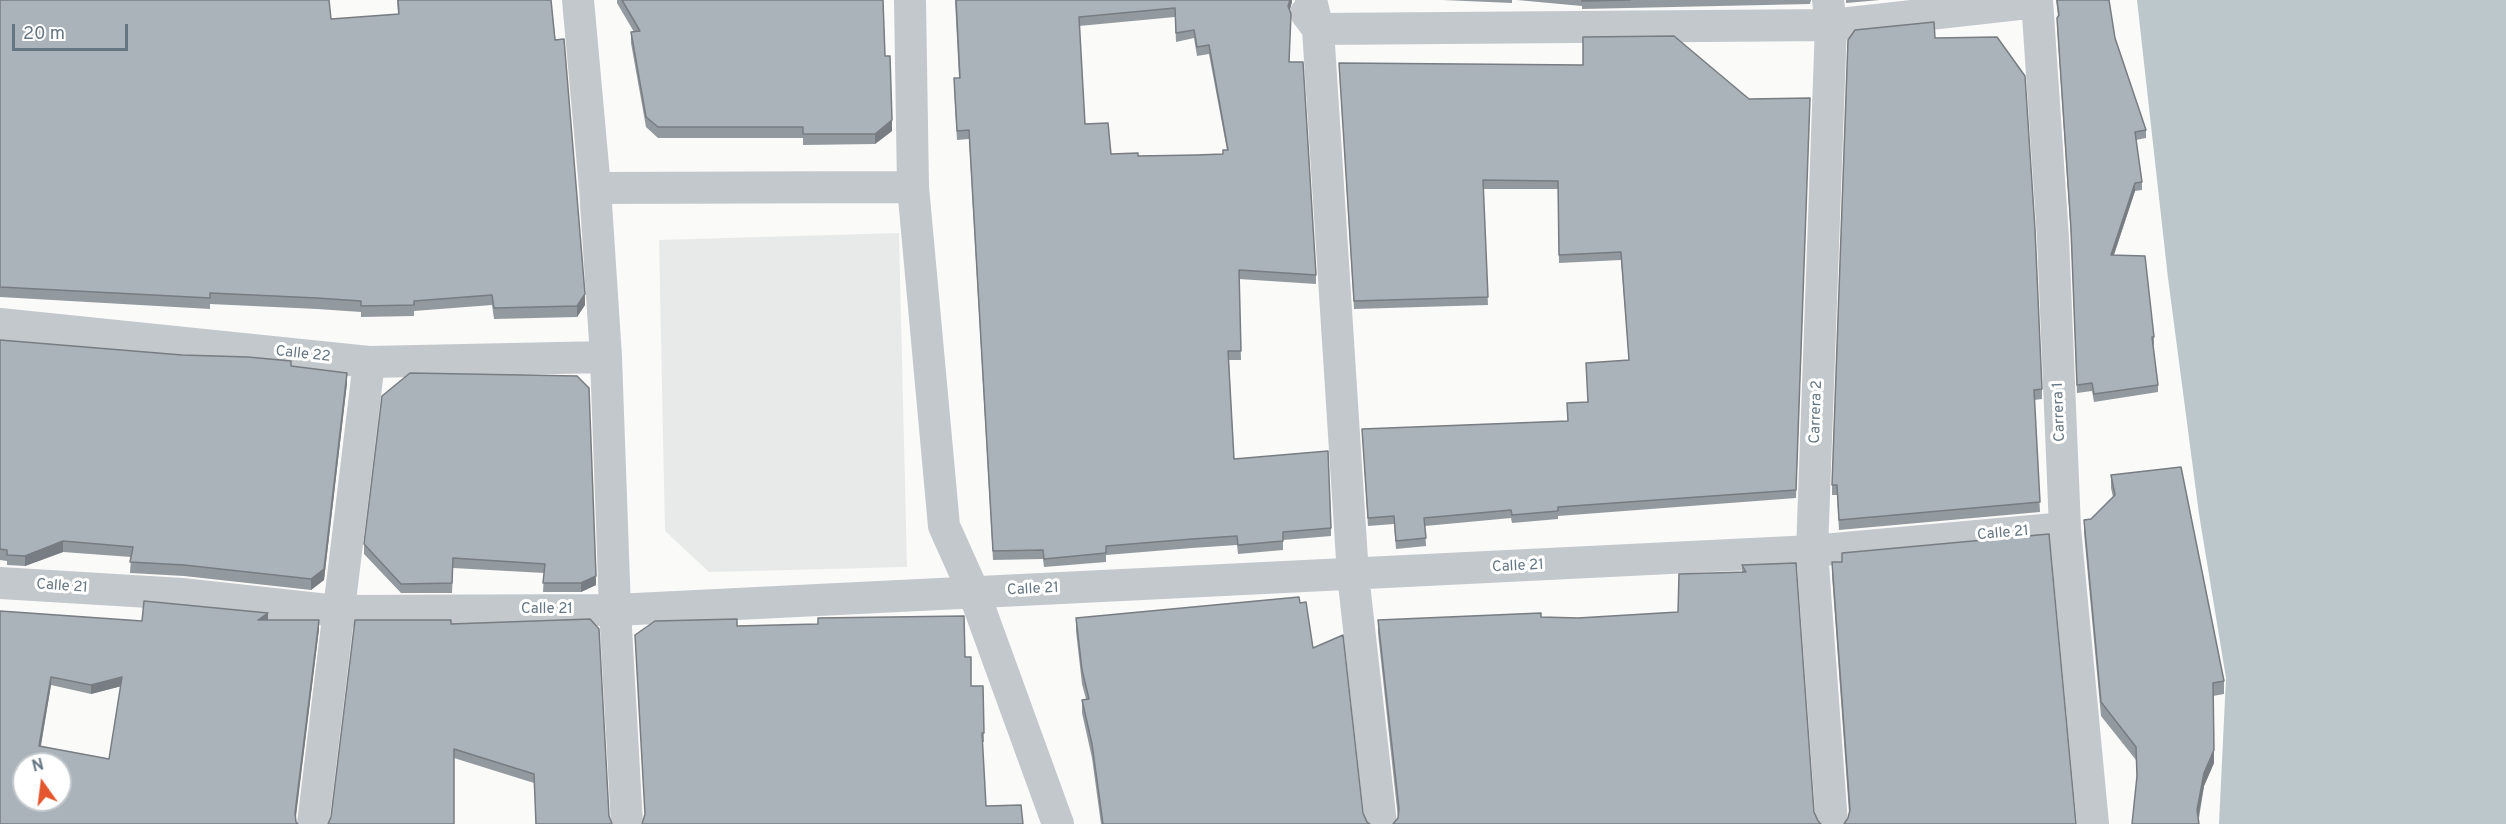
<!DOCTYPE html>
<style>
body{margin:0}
#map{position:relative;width:2506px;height:824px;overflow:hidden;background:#fafaf8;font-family:Overpass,sans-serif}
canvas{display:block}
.north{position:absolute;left:12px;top:752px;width:60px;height:60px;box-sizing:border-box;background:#fff;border:2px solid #c1c8cd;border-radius:50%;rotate:346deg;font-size:16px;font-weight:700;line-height:24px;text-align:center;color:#657683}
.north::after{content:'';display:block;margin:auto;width:21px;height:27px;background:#e4572e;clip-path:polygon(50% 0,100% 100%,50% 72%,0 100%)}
.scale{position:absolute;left:12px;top:24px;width:116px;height:27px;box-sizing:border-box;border:3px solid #657683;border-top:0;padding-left:8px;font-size:18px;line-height:21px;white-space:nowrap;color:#657683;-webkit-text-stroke:4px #fff;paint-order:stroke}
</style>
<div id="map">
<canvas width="2506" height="824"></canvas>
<div class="north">N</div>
<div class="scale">20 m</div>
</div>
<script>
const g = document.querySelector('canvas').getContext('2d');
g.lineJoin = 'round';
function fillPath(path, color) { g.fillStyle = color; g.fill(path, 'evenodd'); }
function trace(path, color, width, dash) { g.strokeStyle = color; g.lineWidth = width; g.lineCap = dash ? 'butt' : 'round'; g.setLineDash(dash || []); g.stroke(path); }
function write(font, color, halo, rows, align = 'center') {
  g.font = font + ' Overpass,sans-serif'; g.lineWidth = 6; g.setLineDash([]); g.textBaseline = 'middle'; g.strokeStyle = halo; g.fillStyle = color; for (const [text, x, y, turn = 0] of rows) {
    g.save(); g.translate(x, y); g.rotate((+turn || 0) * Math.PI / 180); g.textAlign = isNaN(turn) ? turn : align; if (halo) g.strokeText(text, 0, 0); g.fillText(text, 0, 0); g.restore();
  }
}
fillPath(new Path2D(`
 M899,233L907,567L709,572L665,531L659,240Z`), '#e8e9e9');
fillPath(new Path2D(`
 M2137,0H2506V824H2219L2226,678L2199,514L2168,278Z`), '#bbc7cb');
trace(new Path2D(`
 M578,0L595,188L606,357L615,610L627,824
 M910,0L913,187L944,526L974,593L1058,824
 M1311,0L1318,29L1353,575L1381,824
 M1828,0L1831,25L1812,551L1832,824
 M2037,0L2053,238L2065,528L2093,824
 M1306,13L1318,29L1831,25L2037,2
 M595,188L913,187
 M0,324L369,362L606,357
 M0,583L182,594L337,611L615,610L1812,551L2065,528
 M313,824L369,362`), '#c3c8cc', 32);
fillPath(new Path2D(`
 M0,0L331,19L398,14L397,0H551L585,305L577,317L494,319L492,305L414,311V316L361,317V312L317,309L210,304V309L0,297Z
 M617,0H883L885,56L892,131L875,144L803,145V138H658L646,127L631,43V32H634L617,3Z
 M955,0L1292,2L1290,10L1289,62L1316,275V284L1239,279L1241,360H1229L1234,459L1331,528V536L1283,540V550L1238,554L1237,545L1192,548L1106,555V562L1044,567L1043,559L993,560L969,139L957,140L954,87L959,78ZM1175,17L1176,42L1194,38L1197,56L1209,54L1227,150L1223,154L1197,155L1138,156L1111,154L1085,124L1079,26Z
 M1443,0H1512V3Z
 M1517,0H1811L1810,4L1582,9V6Z
 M1846,0H1880L1846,3Z
 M2056,0H2109L2115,38L2146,130V138L2136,140L2142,182V190L2135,191L2114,255L2154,337V345H2153L2158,385V392L2094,402L2092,391L2077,393L2071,237L2057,26V18L2058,16Z
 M1935,38L2042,389V399L2034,400L2040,512L1839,530L1837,495H1832V485Z
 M1339,63L1749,99L1810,98L1796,498L1558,516V519L1512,523L1511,518L1425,526L1426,546L1396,549L1394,524L1368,526L1362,429L1567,421L1629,360L1621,260L1559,263L1558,189H1483L1488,305L1354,309Z
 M0,340L291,366L347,383L324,580L311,590L184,576L130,573L131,557L63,552L25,566L7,565V561L0,560Z
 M382,396L596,585L581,592H543L544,573L453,568L452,593H401L364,554V544Z
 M2111,475L2224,681V694L2213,696L2214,763L2204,786L2199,818L2137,780L2136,760L2101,716L2084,533V520L2091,519L2113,497L2111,488Z
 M1842,553L2076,824L1848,818L1849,813L1832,575V562H1842Z
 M1796,563L1814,812L1818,821L1398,818L1378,633V620L1541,617L1578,618L1678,612L1742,572V565Z
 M1300,603L1363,813L1367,822L1370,824H1101L1092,758L1082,713V700L1086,699L1082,684L1076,631V618Z
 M0,611L142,621L268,620L319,629L296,817L0,824ZM51,685L91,694L121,686L109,759L41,746Z
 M451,624L609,816L534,783L454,758Z
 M737,626L965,657L971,686H983L984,742H982L986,806L643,823L645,816L635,635Z`), '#929a9f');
fillPath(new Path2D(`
 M1290,0H1292V2L1288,15V6Z
 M892,120V131L875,144V134Z
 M2135,183V191L2111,263V255Z
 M585,294V305L577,317V306Z
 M347,373V383L324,580L311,590V579Z
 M63,541V552L25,566V556Z
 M596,576V585L581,592V583Z
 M268,613V622L258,620Z
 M319,620V629L295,822V813Z
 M51,677V685L39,755V746Z
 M122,677V686L91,694V685Z
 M2214,750V763L2204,786L2197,824V810L2204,773Z`), '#777d82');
const building = new Path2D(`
 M0,0H329L331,19L399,14L398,0H551L555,40L564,39L585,294L577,306L494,308L492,295L414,301V305L361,306V301L317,298L210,293V298L0,287Z
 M622,0H883L885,56H890L892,120L875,134H803V127H658L646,117L631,32L640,31Z
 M956,0H1290L1288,6L1291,14L1289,62H1303L1316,275L1239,270L1241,351H1228L1234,459L1328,451L1331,528L1283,532V541L1238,545L1237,536L1192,539L1106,546V553L1044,559L1043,550L993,551L969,130L957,131L954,78H960ZM1175,8L1176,33L1194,30L1197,47L1209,45L1228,150H1223V154L1197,155L1138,156V153L1111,154L1108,123L1085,124L1079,17Z
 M1582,0H1630L1582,1Z
 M2057,0H2109L2115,38L2146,130L2135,132L2142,182L2135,183L2111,255L2145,256L2154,337H2152L2158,385L2094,394L2092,383L2077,385L2071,229L2057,18L2059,15Z
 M1934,22L1935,38L1997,37L2025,76L2035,229L2042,389L2034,390L2040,502L1839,520L1837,485H1832L1848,40L1855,30Z
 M1674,36L1749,99L1810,98L1796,490L1558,507V511L1512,515L1511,510L1424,518L1426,538L1396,541L1394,516L1368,518L1362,429L1568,421L1567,403L1588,402L1586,363L1629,360L1621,252L1559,255L1558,181L1483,180L1488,297L1354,301L1339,63L1583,65V37Z
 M0,340L182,355L248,357L291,361V366L347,373L324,569L311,579L184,565L130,562L133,547L63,541L25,556L7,555V550L0,549Z
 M410,373L577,376L589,388L596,576L581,583H543L545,564L453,558L452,583L401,584L364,544L382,396Z
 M2181,467L2224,681L2213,683L2214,750L2204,773L2197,810L2199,824H2132L2137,776L2136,747L2101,702L2084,520L2091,519L2115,495L2111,475Z
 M2049,534L2076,824H1844L1848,818L1850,810L1832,562H1842V553Z
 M1796,563L1814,812L1818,821L1821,824H1393L1398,818L1399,809L1378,620L1541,613V617L1578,618L1678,612L1679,574L1746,572L1742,565Z
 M1299,597L1300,603L1306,602L1313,648L1343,635L1363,813L1367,822L1370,824H1103L1092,744L1082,700L1089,699L1082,670L1076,618Z
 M144,601L268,613L258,620H319L295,813L296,822L298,824H0V611L142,621ZM51,677L91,685L122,677L109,759L39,746ZM24,764H60V800H24Z
 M964,616L965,657H971V686H983L984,733H982L986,806L1021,805L1023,824H642L645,814L635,635L655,621L737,619V626L818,624V618Z
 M590,619L599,629L609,816L612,824H536L534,774L454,749V824H328L331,817L355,620H451V624Z`);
fillPath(building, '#aab3b9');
trace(building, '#777d82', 1.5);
write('15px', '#657683', '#fff', [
 ["Calle 22",303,355,6],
 ["Carrera 2",1817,412,-88],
 ["Carrera 1",2060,412,-92],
 ["Calle 21",2003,534,-5],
 ["Calle 21",1518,567,-3],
 ["Calle 21",62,587,4],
 ["Calle 21",1033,590,-3],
 ["Calle 21",547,610]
]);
</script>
